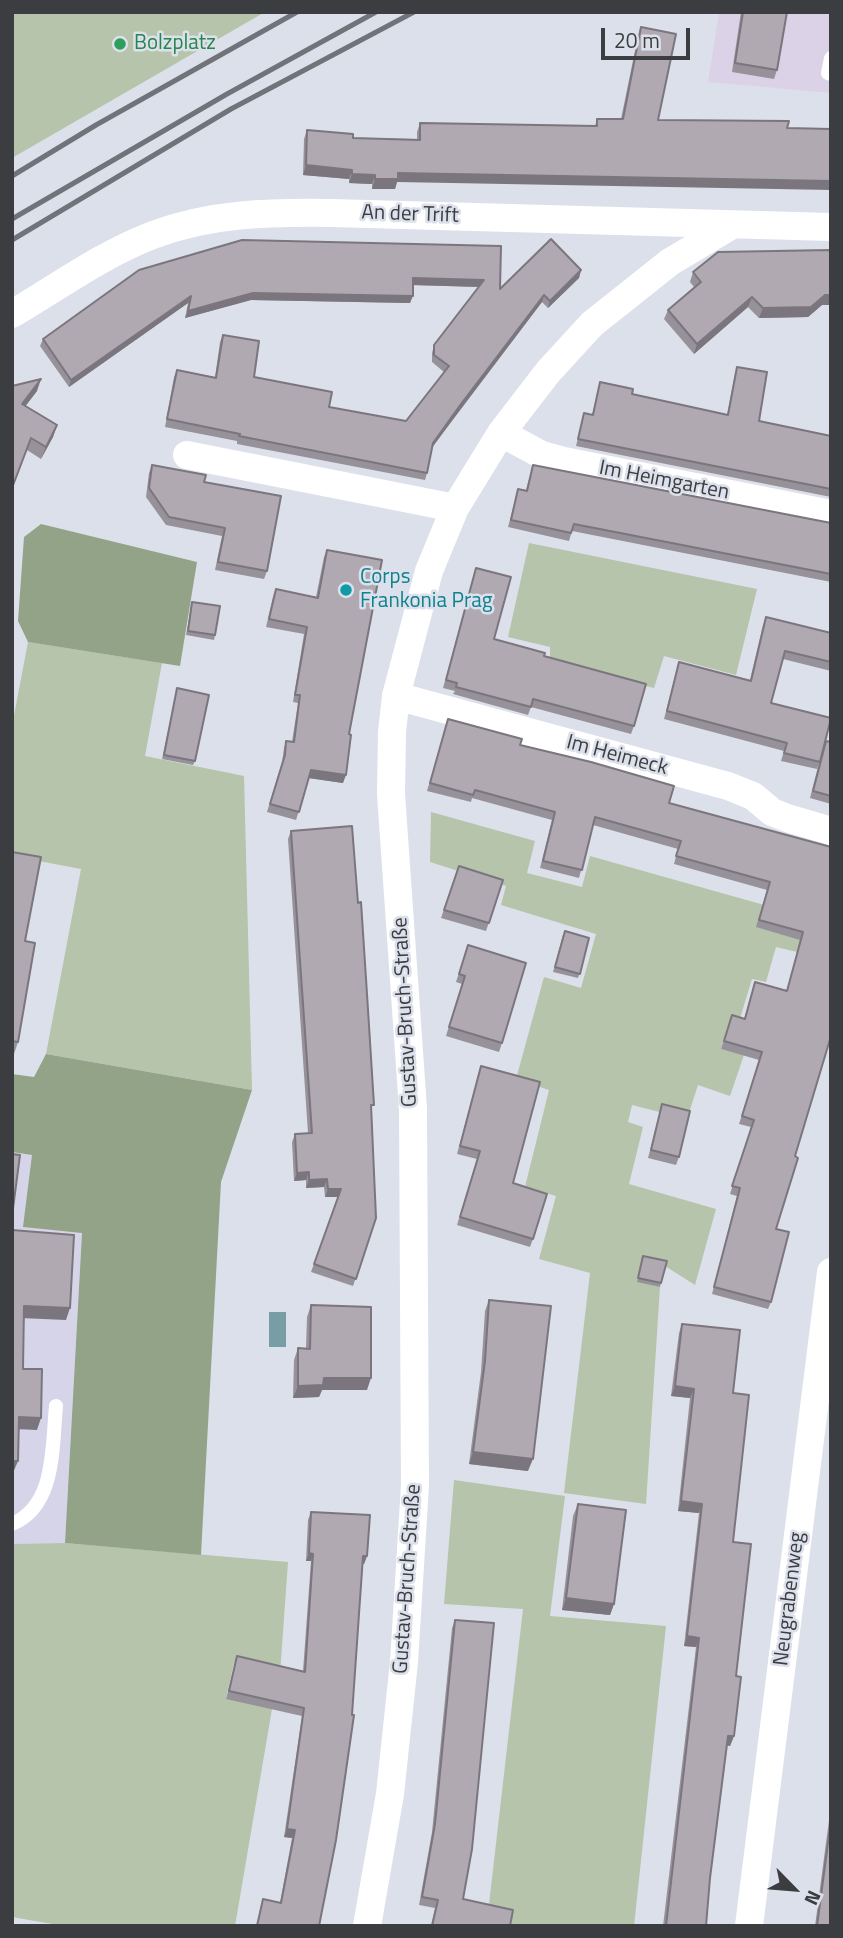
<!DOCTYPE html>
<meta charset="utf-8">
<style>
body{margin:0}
#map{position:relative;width:843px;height:1938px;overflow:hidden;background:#dce0eb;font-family:"Titillium Web",sans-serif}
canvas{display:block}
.frame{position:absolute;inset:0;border:14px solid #3b3d41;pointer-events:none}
.north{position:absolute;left:759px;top:1854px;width:70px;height:70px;-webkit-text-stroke:5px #dce0eb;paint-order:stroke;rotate:115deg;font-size:19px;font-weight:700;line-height:28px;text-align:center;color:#3b3d41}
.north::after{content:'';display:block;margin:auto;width:24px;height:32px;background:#3b3d41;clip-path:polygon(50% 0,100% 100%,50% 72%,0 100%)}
.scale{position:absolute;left:601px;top:28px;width:89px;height:32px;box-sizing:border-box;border:4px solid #3b3d41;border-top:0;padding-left:9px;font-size:21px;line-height:24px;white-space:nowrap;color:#3b3d41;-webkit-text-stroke:5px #dce0eb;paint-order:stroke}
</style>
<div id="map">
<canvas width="843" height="1938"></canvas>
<div class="frame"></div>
<div class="north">N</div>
<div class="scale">20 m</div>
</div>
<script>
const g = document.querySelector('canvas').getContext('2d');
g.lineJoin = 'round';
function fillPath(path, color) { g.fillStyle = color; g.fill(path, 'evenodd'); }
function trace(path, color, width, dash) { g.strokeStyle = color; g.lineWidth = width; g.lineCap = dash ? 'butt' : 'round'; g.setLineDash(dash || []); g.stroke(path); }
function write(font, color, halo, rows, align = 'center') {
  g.font = font + ' "Titillium Web",sans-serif'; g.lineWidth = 5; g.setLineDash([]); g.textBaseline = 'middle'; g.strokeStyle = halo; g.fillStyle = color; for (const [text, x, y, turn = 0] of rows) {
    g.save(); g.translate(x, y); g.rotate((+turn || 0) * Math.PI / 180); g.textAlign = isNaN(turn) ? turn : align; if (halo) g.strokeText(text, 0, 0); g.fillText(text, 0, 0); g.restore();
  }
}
fillPath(new Path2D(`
 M719,12H831V93L708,82Z`), '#dbd2e7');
fillPath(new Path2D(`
 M12,1152L32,1155L82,1232L65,1543L12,1544Z`), '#d6d4e9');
fillPath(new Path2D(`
 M16,12H265L12,158V14Z
 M529,543L757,589L736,675L664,656L654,688L550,662V647L508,637Z
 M28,642L162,663L145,756L244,776L252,1090L46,1054L81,869L12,856V726Z
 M431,812L535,841L527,873L582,887L590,856L807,917L797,952L776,947L766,982L752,979L738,1025L729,1023L721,1049L744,1055L730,1096L698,1085L687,1119L632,1105L628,1122L643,1127L629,1184L716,1209L695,1285L665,1266L642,1260L637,1281L660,1287L646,1504L564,1493L590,1273L539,1259L556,1196L525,1187L549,1090L516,1079L544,977L581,988L596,934L501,905L506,886L430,862Z
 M454,1480L565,1496L550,1616L666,1626L634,1926H509L488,1913L523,1609L444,1604Z
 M65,1543L288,1562L280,1674L234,1663L226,1698L272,1709L235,1926H64L12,1917V1544Z`), '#b5c4ab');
fillPath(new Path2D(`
 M41,524L197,562L180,666L28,642L18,621L24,537Z
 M46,1054L252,1090L221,1182L201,1555L65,1543L82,1233L23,1227L32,1155L12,1152V1074L34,1077Z`), '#93a388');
fillPath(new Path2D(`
 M269,1312H286V1347H269Z`), '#789ea5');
trace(new Path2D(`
 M831,58L828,73L831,74
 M12,1524C56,1506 52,1446 56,1406`), '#fff', 14);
trace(new Path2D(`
 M12,314C58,287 103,254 153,235C211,213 271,212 332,213L831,227
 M501,433L542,455L564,461L831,514
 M187,455L455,508
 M396,696L728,786L753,796L772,812L787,818L831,831
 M367,1926L390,1794L404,1662L415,1485L413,1109L391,794L392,732L396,696L429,571L455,508L501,433L548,372L592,324L670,262L732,225
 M749,1926L831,1272`), '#fff', 28);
trace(new Path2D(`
 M12,176L96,125L297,12
 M12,219L227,94L376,12
 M12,240L231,109L414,12`), '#707379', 5);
fillPath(new Path2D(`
 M741,12H787L777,70L774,79L732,72Z
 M641,27L658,120L397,182L395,189H372V184L349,183V179L303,175L304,139L307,130L353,138L417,139V132L420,123L595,126L597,119H621L638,36Z
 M242,240L500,289L581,270L579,278L548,308L542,302L458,412L432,448L427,473L425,480L237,444V441L165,427L174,377L177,370L215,377L220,342L223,335L254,377L329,407L406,421L444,372L432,362V353L434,345L479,287L413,285L410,303L251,300L185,318L188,303L69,387L40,346L43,339Z
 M693,272L822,305L808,317L759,318L748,307L694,354L664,319L668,310L694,287L690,282Z
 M737,367L759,421L831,436V497L576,446L584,413L592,415L600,382L632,394L727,415L735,374Z
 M12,386L37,391L25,406L57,425L53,437L41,459L27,450Z
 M152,465L204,482L267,571L264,579L215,570L222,536L166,525L146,497L149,473Z
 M533,465L831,523V582L572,531L569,541L508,527L518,489L526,490Z
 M327,550L349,734L343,783L309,778L296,820L267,812L282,762L284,748L286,741L292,742L298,703L293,702L304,634L266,627L273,597L276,589L316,597L324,557Z
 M476,568L494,639L544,656L634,726L631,734L531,707L528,715L453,694L455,691L443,688Z
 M192,602L215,635L214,640L186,635Z
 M766,617L831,633V671L783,659L771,703L824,744L831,742V804L810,798L819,763L817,769L781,761L784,751L664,719L679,662L750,680L763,625Z
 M177,688L195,761L193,765L162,759Z
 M448,719L520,745L669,803L831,847L795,1156L776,1229L771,1302L768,1309L712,1294L737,1196L730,1194L751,1127L739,1124L759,1060L721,1049L732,1015L744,1019L755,982L787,990L800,940L756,927L767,890L674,864L678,849L593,825L579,878L540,868L552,820L472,798L471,802L427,791Z
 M291,831L371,1112L376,1218L353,1286L311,1272L338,1197H325L324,1187L306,1188V1180L294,1181L292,1142L295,1134L308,1133L288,839Z
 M12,852L25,941L18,1042L14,1054H12Z
 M459,866L503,880L486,931L441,918Z
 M563,935L589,938L578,978L553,972Z
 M468,945L502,1043L499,1052L446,1036L462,984L456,982Z
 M481,1066L513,1183L533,1239L530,1247L457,1225L477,1159L457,1154Z
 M662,1104L679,1157L676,1165L648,1158Z
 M642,1260L661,1283L660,1287L637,1282Z
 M489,1300L528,1471L469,1464L481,1372L485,1311Z
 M311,1305L367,1390H322L319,1397L293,1398L294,1360L298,1348L306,1349L307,1317Z
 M682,1324L733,1393V1542L736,1676L734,1736L730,1746L727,1745L710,1878L706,1926H663L696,1647L684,1646L699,1513L678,1511L690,1398L671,1396L679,1333Z
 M578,1504L614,1604L610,1615L562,1610L573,1516Z
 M311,1512L367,1556L364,1564H362L319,1926H256L263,1899L280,1903L292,1838L284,1837L302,1716L226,1699L237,1656L303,1671L311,1561H306L308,1520Z
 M455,1620L463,1899L510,1926H431L435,1908L419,1905L432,1832L452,1628Z
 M831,1805V1926H815Z`), '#979199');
fillPath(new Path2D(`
 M306,165L352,170L349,179L303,175Z
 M398,173L831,181V190L397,182L395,189H372L375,179Z
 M352,174L375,175L372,184L349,183Z
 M581,270L579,278L548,308L550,301Z
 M413,278L484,280L482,287L411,285Z
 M253,293L413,296L410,303L251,300L185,318L188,311Z
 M544,295L542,302L430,450L433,443L461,404Z
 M825,295H831V305H822L808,317L759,318L763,308Z
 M191,296L188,303L69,387L71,380Z
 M752,297L748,307L694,354L697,344Z
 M41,379L37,391L18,416L22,404Z
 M57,425L53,437L41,459L46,447Z
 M311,770L346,775L343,783L308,778Z
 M309,1172L306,1180L294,1181L297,1173Z
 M327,1179L324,1187L306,1188L309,1180Z
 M328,1189H341L338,1197H325Z
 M24,1306L70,1308L66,1320L20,1318Z
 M324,1378H371L367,1390H322L319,1397L293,1398L298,1386Z
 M675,1386L694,1389L690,1398L671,1396Z
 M19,1417L41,1418L37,1430L15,1429Z
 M473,1452L533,1459L528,1471L469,1464Z
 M12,1461H18L13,1473H12Z
 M681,1501L702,1504L699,1513L678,1511Z
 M309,1553L313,1554L311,1561H306Z
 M363,1556H367L364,1564H360Z
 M566,1598L614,1604L610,1615L562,1610Z
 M687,1636L699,1638L696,1647L684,1646Z
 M728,1736H734L730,1746L724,1745Z
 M287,1829L295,1830L292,1838L284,1837Z`), '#7b767d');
const building = new Path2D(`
 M743,12H787L777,70L735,63Z
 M641,27L676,34L658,120L789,121L787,128L831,129V181L398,173V179H375V175L352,174V170L306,165L307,130L353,134V138L420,140V123L597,126V119H623Z
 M551,239L581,270L550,301L544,295L461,404L433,443L427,473L239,436L240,434L167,419L177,370L216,378L223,335L259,341L254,377L332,392L329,407L406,421L449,366L434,355V345L484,280L413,278V296L253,293L188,311L191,296L71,380L43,339L139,270L242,240L501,246L500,289Z
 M831,250V295H825L811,307L763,308L752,297L697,344L668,310L701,282L693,272L718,252Z
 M737,367L767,372L759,421L831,436V489L578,439L584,413L593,415L600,382L633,389L632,394L728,415Z
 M41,379L22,404L57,425L46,447L31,438L12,488V386Z
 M152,465L206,475L204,482L281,496L267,571L218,562L225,528L169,517L149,488Z
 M533,465L831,523V574L574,524L571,533L511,520L518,489L527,491Z
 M327,550L382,560L349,734L351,735L346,775L311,770L299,812L270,804L285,755L286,741L294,742L300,695H295L307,627L269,619L276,589L318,598Z
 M476,568L511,577L494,639L545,653L544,656L646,684L634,726L533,699L531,707L456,687L457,683L446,680Z
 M192,602L220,606L215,635L188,631Z
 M766,617L831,633V662L785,651L771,703L831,718L820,762L784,753L787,743L667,711L679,662L751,681Z
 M177,688L209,695L195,761L164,755Z
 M448,719L522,739L520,745L591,762L674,786L669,803L831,847V1036L795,1156L798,1158L776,1229L789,1232L771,1302L714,1287L740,1188L732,1186L754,1120L742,1116L762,1052L724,1041L732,1015L745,1019L755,982L787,991L803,932L759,920L770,882L676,856L681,841L595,817L582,870L543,861L555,812L475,790L473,795L430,783Z
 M826,741L831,742V796L813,791Z
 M352,826L358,903L361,902L367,994L374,1105H371L376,1218L356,1279L314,1264L341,1189H328L327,1179L309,1180V1172L297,1173L295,1134L312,1133L291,831Z
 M12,852L41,857L25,941L35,943L18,1042L12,1041Z
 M459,866L503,880L489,923L444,910Z
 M565,931L589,938L580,974L555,967Z
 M468,945L526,963L502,1043L449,1027L465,976L459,974Z
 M481,1066L540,1082L513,1183L547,1194L533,1239L460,1217L480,1151L460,1146Z
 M662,1104L690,1111L679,1157L651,1150Z
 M12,1154L20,1155L12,1216Z
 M12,1230L74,1235L70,1308L24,1306L23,1369H42L41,1418L19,1417L18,1461H12Z
 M643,1256L667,1261L661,1283L638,1278Z
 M489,1300L551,1306L533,1459L473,1452L485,1361Z
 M311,1305L371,1307V1378H324L323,1385L298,1386V1348L310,1349Z
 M682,1324L740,1330L733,1393L749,1395L733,1542L751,1544L736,1676L741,1677L734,1736H728L710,1878L706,1926H666L699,1638L687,1636L702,1504L681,1501L694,1389L675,1386Z
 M578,1504L626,1510L614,1604L566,1598Z
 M311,1512L370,1515L367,1556H363L352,1715H354L336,1840L319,1926H257L263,1899L281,1903L295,1830L287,1829L304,1708L229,1691L237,1656L305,1672L313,1554L309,1553Z
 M455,1620L494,1623L472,1849L463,1899L513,1910L510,1926H432L438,1900L422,1897L435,1824Z
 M831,1820V1926H817Z`);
fillPath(building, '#b0a9b2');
trace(building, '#7b767d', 2);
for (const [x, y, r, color] of [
 [120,44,7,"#2e9e5b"],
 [346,590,7,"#0f9aa8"]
]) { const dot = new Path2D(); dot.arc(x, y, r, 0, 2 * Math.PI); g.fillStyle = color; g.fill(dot); trace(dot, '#dce0eb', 2.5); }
write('21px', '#27864d', '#dce0eb', [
 ["Bolzplatz",134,44]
], 'left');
write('21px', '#3b3d41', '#dce0eb', [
 ["An der Trift",410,215,2],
 ["Im Heimgarten",664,481,11],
 ["Im Heimeck",617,756,15],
 ["Gustav-Bruch-Straße",406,1012,-93],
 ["Gustav-Bruch-Straße",408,1579,-86],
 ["Neugrabenweg",790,1599,-83]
]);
write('21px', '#0d838f', '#dce0eb', [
 ["Corps",360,578],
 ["Frankonia Prag",360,602]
], 'left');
</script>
